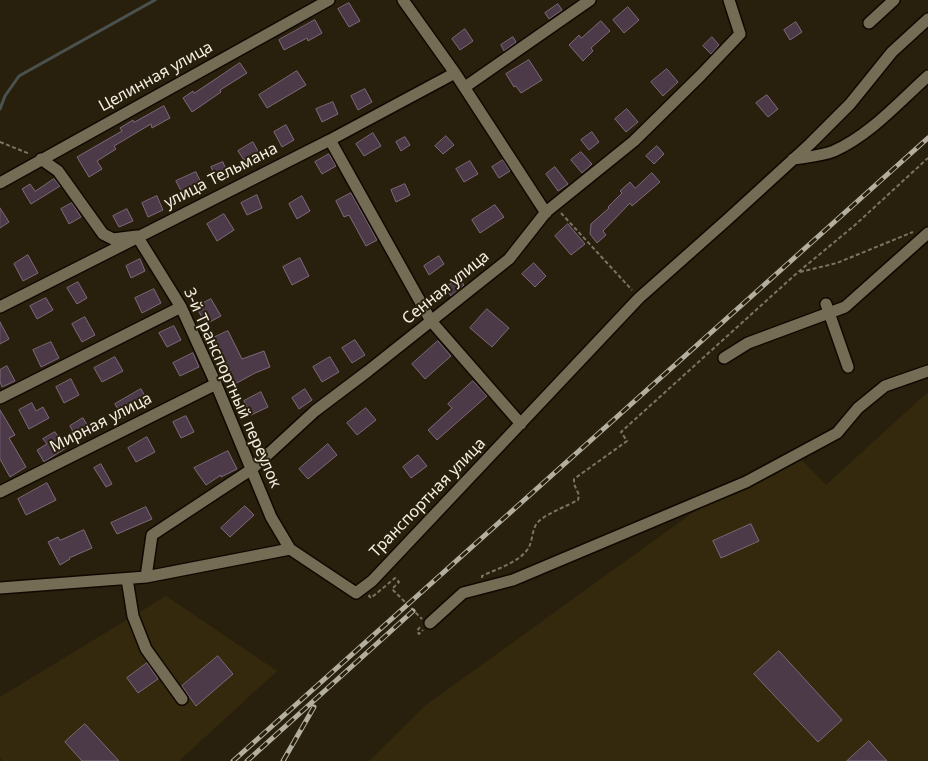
<!DOCTYPE html>
<meta charset="utf-8">
<style>
body{margin:0}
canvas{display:block;background:#28200c}
</style>
<canvas width="928" height="761"></canvas>
<script>
const g = document.querySelector('canvas').getContext('2d');
g.lineJoin = 'round';
function fillPath(path, color) { g.fillStyle = color; g.fill(path, 'evenodd'); }
function trace(path, color, width, dash) { g.strokeStyle = color; g.lineWidth = width; g.lineCap = dash ? 'butt' : 'round'; g.setLineDash(dash || []); g.stroke(path); }
function write(font, color, halo, rows, align = 'center') {
  g.font = font + ' "Noto Sans",sans-serif'; g.lineWidth = 4; g.setLineDash([]); g.textBaseline = 'middle'; g.strokeStyle = halo; g.fillStyle = color; for (const [text, x, y, turn = 0] of rows) {
    g.save(); g.translate(x, y); g.rotate((+turn || 0) * Math.PI / 180); g.textAlign = isNaN(turn) ? turn : align; if (halo) g.strokeText(text, 0, 0); g.fillText(text, 0, 0); g.restore();
  }
}
fillPath(new Path2D(`
 M928,392V761H369L426,705L698,509L798,456L826,485Z
 M166,596L277,671L179,761H2L0,757V697Z`), '#34290d');
trace(new Path2D(`
 M0,109L5,96L19,76L155,0`), '#4a524f', 3);
const building = new Path2D(`
 M349,3L360,21L349,27L338,9Z
 M558,4L562,10L549,19L545,13Z
 M628,7L639,20L624,33L613,20Z
 M315,20L322,33L308,41L307,38L284,50L279,40Z
 M601,21L610,31L591,48L593,51L583,61L569,45L579,35L581,38Z
 M796,22L802,32L790,40L784,30Z
 M465,29L473,41L460,50L452,39Z
 M513,37L516,42L504,51L501,45Z
 M712,37L719,45L711,54L703,46Z
 M529,60L542,80L521,93L516,86L514,87L506,74Z
 M240,63L247,73L220,90L221,92L192,112L183,98L193,91L194,93Z
 M667,69L678,82L663,96L651,82Z
 M297,71L306,85L267,108L259,95Z
 M365,89L372,102L358,110L351,96Z
 M767,95L778,109L768,117L756,103Z
 M333,102L338,114L322,122L316,109Z
 M164,106L170,118L152,128L151,124L114,146L116,149L97,161L102,169L89,177L77,157L122,131L120,128L133,120L134,122Z
 M627,109L638,122L626,132L615,119Z
 M286,125L294,140L282,147L274,132Z
 M592,132L599,142L589,150L581,140Z
 M373,133L381,146L364,156L356,144Z
 M446,136L454,145L443,154L435,146Z
 M405,137L410,145L401,151L396,142Z
 M253,142L262,158L251,165L247,158L244,160L238,151Z
 M657,146L664,154L654,164L646,156Z
 M581,152L592,164L582,173L571,160Z
 M329,154L336,166L322,174L315,162Z
 M503,160L510,171L499,178L492,167Z
 M470,161L478,174L464,182L456,169Z
 M223,162L228,175L217,180L211,167Z
 M555,167L568,184L558,191L546,174Z
 M196,172L204,189L185,199L176,181Z
 M652,173L660,182L632,206L630,203L603,231L606,235L597,243L590,234L591,224L609,208L608,207L622,193L620,191L630,182L635,188Z
 M54,179L60,186L31,204L22,189L30,184L35,191Z
 M405,184L410,195L396,202L391,190Z
 M351,193L377,240L366,246L349,215L344,217L336,201Z
 M257,195L262,208L247,215L241,203Z
 M157,196L163,210L148,217L142,203Z
 M302,196L310,211L297,219L289,204Z
 M72,203L81,217L69,224L61,209Z
 M495,205L504,217L480,233L472,220Z
 M0,208L9,222L0,228Z
 M127,209L133,221L119,227L113,216Z
 M224,214L234,230L217,241L207,224Z
 M568,224L585,244L571,255L555,236Z
 M28,255L38,273L23,281L14,264Z
 M439,256L444,264L429,275L424,266Z
 M300,258L309,276L292,285L283,267Z
 M140,259L145,271L131,278L126,266Z
 M534,263L546,276L535,287L522,274Z
 M459,278L464,285L451,296L445,288Z
 M78,282L87,298L77,304L67,288Z
 M154,289L161,303L142,313L135,298Z
 M46,298L53,310L37,319L30,306Z
 M211,299L221,316L206,324L196,307Z
 M487,309L509,328L492,347L470,328Z
 M85,317L95,335L82,342L72,324Z
 M0,322L9,339L0,344Z
 M174,326L181,340L167,347L159,333Z
 M228,331L242,359L264,351L270,367L255,373L235,384L213,338Z
 M355,340L365,355L352,363L342,348Z
 M438,341L451,356L425,379L412,364Z
 M51,342L59,358L41,367L33,350Z
 M193,353L199,367L180,376L173,363Z
 M115,357L123,371L102,382L94,368Z
 M330,357L339,372L322,382L313,367Z
 M7,366L15,381L2,387L0,382V370Z
 M71,379L79,395L64,403L56,387Z
 M473,381L487,396L437,440L428,430L452,408L448,404Z
 M141,389L149,403L123,418L115,404Z
 M305,389L312,400L299,409L292,398Z
 M261,392L268,407L251,415L244,401Z
 M32,403L36,411L43,407L49,418L29,429L19,410Z
 M366,408L376,420L357,435L347,423Z
 M0,410L15,435L9,438L26,467L10,477L0,459Z
 M186,416L194,432L181,438L173,422Z
 M83,418L92,433L78,441L70,426Z
 M55,432L66,448L44,462L37,450L47,444L43,439Z
 M147,437L155,452L136,462L128,448Z
 M328,444L337,455L308,479L299,469Z
 M228,451L237,469L221,477V475L206,485L194,468Z
 M418,455L427,466L411,478L403,467Z
 M101,464L112,484L106,487L94,468Z
 M47,483L56,500L26,515L18,499Z
 M245,506L254,515L230,537L221,528Z
 M146,507L152,519L117,534L111,523Z
 M751,524L759,541L721,558L713,541Z
 M84,530L92,548L69,558L70,559L60,565L48,542L58,537L60,540Z
 M779,651L842,720L818,742L754,674Z
 M218,656L233,674L196,706L182,686Z
 M147,663L158,679L138,693L127,678Z
 M85,724L119,761H82L65,742Z
 M869,741L887,761H847Z`);
fillPath(building, '#4d3a49');
trace(building, '#7d697a', 1);
const minor = new Path2D(`
 M403,0L455,73L546,213
 M869,23L894,0
 M465,87L590,0
 M330,140L431,321L521,424
 M41,159L58,171L103,234L113,239L137,236L181,307L216,384L271,517L290,549L356,593L372,581L639,298L728,219L810,144L850,104L892,52L928,19
 M793,159C806,157 822,156 834,151C870,135 899,102 928,76
 M0,183L329,0
 M826,304L848,367
 M0,307L330,140L455,73
 M724,358L748,343L845,307L928,233
 M0,398L181,307
 M0,492L216,384
 M146,577L152,535L252,469L315,411L368,371L509,259L546,212L634,141L701,75L740,34L729,0
 M127,579L133,616L146,649L182,699
 M0,588L146,577L290,549
 M430,623L463,593L513,580L746,482L837,433L858,408L885,386L928,371`);
trace(minor, '#100900', 14);
trace(new Path2D(`
 M0,142L30,154
 M561,213L632,290
 M800,272L837,263L913,232
 M482,578V576C496,569 521,562 529,547C533,539 532,527 539,521C548,513 567,506 578,500L579,495L574,484V479L627,441L621,432L797,273L855,225L928,158
 M370,595L369,596L371,598L395,578L399,582L392,589L422,619
 M420,627L417,631L419,634L423,630`), '#7b7463', 2, [4, 2.5]);
trace(minor, '#756c56', 11);
const rail = new Path2D(`
 M233,761L928,138
 M247,761L413,611
 M283,761L314,707`);
trace(rail, '#b4ae9f', 5);
trace(rail, '#28200c', 3, [9]);
write('16px', '#f5efe3', '#28200c', [
 ["Целинная улица",156,77,-29],
 ["улица Тельмана",221,176,-27],
 ["Сенная улица",446,288,-39],
 ["3-й Транспортный переулок",232,388,66],
 ["Мирная улица",101,423,-27],
 ["Транспортная улица",428,498,-46]
]);
</script>
